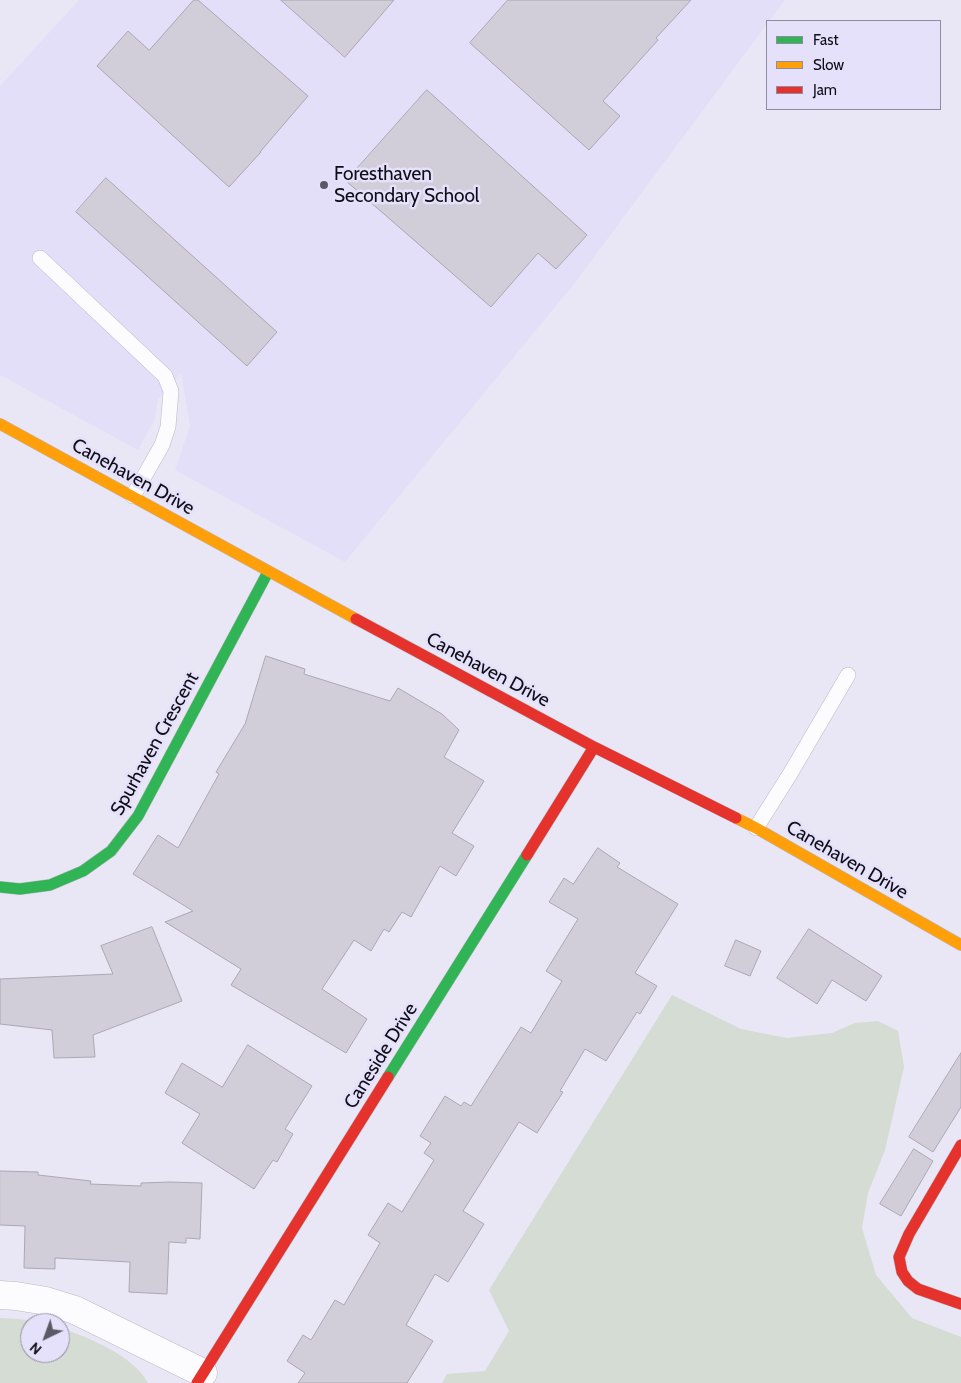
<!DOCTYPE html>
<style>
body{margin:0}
#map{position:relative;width:961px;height:1383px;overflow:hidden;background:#e9e7f5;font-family:Cabin,sans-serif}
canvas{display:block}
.legend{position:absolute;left:766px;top:20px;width:175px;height:90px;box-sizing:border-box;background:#e5e1fb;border:1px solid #8f8c9f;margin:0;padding:6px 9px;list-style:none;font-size:15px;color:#0e0c15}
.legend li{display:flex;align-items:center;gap:10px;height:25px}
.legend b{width:25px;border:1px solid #8f8c9f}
.north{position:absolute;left:20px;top:1313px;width:50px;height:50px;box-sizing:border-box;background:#e5e1fb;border:1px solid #8f8c9f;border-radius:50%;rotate:222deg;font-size:14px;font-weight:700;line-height:20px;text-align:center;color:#0e0c15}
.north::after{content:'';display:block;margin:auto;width:18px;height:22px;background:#5b5963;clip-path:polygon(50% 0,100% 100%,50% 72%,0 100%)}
</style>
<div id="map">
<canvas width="961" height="1383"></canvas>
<ul class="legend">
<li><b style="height:6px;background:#30b455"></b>Fast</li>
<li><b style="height:6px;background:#ff9f0a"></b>Slow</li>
<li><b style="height:6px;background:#e5322d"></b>Jam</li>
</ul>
<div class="north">N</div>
</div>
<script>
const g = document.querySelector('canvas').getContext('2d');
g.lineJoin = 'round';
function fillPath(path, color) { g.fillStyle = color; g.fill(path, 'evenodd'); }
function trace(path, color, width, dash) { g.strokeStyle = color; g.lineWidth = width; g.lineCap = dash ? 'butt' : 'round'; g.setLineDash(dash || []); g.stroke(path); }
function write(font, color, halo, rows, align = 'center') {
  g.font = font + ' Cabin,sans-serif'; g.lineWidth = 5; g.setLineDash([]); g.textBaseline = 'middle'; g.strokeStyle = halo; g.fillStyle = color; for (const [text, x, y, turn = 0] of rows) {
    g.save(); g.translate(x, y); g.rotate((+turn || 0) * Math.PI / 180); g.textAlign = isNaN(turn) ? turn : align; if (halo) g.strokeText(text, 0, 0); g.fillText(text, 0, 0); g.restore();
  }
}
fillPath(new Path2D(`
 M79,0H785L769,21H767V24L574,284L345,562L175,470L190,426L181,373L158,399L155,419L138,450L0,375V86Z`), '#e3dff8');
fillPath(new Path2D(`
 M672,995L741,1029L787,1038L832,1033L855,1023L878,1021L898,1031L904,1067L885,1150L868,1193L862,1228L876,1275L912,1318L961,1337V1383H442L447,1374L485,1371L509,1331L489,1290Z
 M0,1318L19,1319L44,1323H30V1353H60V1328C88,1337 134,1356 148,1383H0Z`), '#d4dcd4');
const building = new Path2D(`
 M194,0H198L308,96L260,152H261L229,187L97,66L128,31L149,50Z
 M281,0H394L345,57Z
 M508,0H691L656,38L658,40L603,101L620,116L589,150L470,43Z
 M427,90L587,235L556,269L538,253L491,307L346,181Z
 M106,178L277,332L247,366L76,212Z
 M266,656L305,669L304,674L390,701L398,688L442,714L459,730L444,757L484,781L452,833L474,846L456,876L440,866L411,917L402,912L389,932L384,929L371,951L354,940L322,989L367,1019L346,1053L231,985L241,969L165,922L193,911L133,874L158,835L178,848L219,774L216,772L245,724Z
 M598,848L620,863L617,867L678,904L635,973L657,986L640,1014L637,1012L606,1061L585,1049L560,1091L563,1092L537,1133L519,1122L463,1211L484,1224L448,1282L435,1274L406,1325L433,1341L407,1383H298L305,1373L287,1361L303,1335L311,1340L335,1300L344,1305L380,1243L368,1235L388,1203L402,1212L434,1160L424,1153L431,1143L420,1136L445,1096L461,1106L464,1102L471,1106L521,1027L531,1033L562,981L546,971L578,919L549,902L564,878L573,884Z
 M152,927L182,1001L93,1035L95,1057L54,1058L52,1030L0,1024V979L113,974L101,946Z
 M809,929L882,976L866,1001L832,980L817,1004L777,978Z
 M736,940L761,951L750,976L725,966Z
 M248,1045L312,1086L285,1129L293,1134L277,1162L273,1160L254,1189L182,1143L200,1114L165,1093L182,1063L222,1087Z
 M961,1053V1107L933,1152L909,1137Z
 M914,1149L933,1161L901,1216L880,1204Z
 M0,1171L38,1172V1175L91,1181L90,1184L141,1186V1183L170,1182L202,1183L200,1239L186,1238V1243L169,1242L167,1294L129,1292L130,1262L55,1258V1269L24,1268L25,1226L0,1225Z`);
fillPath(building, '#d1cdd9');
trace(building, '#aba8b2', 1);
const lane = new Path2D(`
 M40,258L165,376L171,391L168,427L162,445L133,496
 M756,828L790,774L848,675`);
const street = new Path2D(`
 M0,1295L16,1296L46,1301L75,1310L203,1373`);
const fast = new Path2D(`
 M0,887L20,889L50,885L83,871L111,851L138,816L268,572
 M388,1077L527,855`);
const slow = new Path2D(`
 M0,424L356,619
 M736,818L756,828L961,945`);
const jam = new Path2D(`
 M356,619L594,747L736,818
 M527,855L594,747
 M961,1145L909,1234L899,1257L902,1272L908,1281L918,1289L961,1304
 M197,1383L388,1077`);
trace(lane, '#bab8c3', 16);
trace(street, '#bab8c3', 29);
trace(fast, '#bab8c3', 12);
trace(slow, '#bab8c3', 12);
trace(jam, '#bab8c3', 12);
trace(lane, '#fcfbfe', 15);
trace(street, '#fcfbfe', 28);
trace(fast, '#30b455', 11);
trace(slow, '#ff9f0a', 11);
trace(jam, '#e5322d', 11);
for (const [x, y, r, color] of [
 [324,185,5,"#5b5963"]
]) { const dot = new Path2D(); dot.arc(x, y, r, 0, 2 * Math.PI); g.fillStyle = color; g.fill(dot); trace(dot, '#e5e1fb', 2); }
write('19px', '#0e0c15', '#e5e1fb', [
 ["Foresthaven",334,174],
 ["Secondary School",334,196]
], 'left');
write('19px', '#0e0c15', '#e5e1fb', [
 ["Canehaven Drive",133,477,29],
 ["Canehaven Drive",488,670,28],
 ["Spurhaven Crescent",155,744,-61],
 ["Canehaven Drive",847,860,30],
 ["Caneside Drive",381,1056,-58]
]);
</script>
